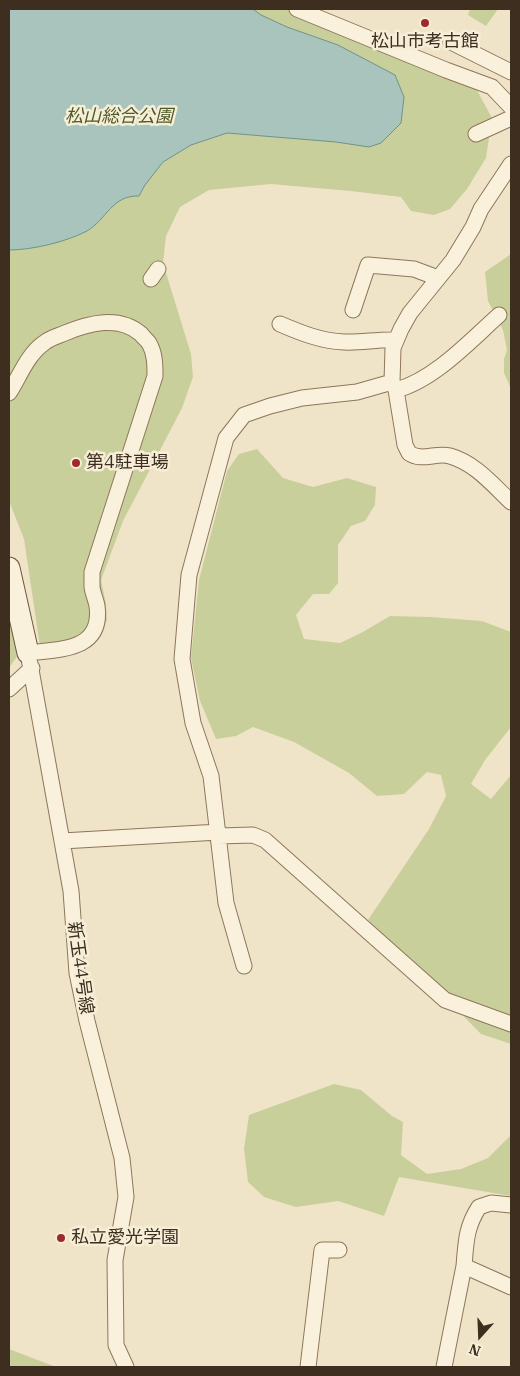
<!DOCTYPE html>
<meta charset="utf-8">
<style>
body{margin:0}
#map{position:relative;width:520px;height:1376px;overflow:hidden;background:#f0e4c8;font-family:"IBM Plex Serif",serif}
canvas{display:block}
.frame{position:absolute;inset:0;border:10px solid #3d2e20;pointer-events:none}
.north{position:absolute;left:455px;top:1311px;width:50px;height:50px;-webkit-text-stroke:4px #f7eed8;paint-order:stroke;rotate:200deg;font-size:14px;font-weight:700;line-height:20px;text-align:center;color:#3d2e20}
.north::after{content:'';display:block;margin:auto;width:18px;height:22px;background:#3d2e20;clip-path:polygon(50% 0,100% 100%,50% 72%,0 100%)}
</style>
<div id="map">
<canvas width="520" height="1376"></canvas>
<div class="frame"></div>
<div class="north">N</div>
</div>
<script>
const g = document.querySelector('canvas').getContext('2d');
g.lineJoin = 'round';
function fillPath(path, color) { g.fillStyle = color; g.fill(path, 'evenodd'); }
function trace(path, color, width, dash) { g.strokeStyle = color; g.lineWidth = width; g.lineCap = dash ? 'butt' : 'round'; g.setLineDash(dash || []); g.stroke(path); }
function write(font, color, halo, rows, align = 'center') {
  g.font = font + ' "IBM Plex Serif","Noto Sans JP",serif'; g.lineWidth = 5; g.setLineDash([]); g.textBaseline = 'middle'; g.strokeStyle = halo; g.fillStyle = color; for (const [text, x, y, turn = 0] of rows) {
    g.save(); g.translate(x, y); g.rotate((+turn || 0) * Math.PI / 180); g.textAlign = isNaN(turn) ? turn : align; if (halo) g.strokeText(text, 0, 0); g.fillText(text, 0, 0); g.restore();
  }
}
fillPath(new Path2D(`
 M9,9H318L471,79L492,118L486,158L467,189L450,209L434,215L411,211L401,197L350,191L271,184L209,190L180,207L166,236L163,263L191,354L193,377L182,408L123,521L101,580L106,604L107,620L99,637L85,651L42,660L24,539L9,501Z
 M470,9H498L486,26L468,15Z
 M511,254V389L504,373V359L507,350L503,330L488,301L485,272Z
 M257,449L283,478L313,487L347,478L376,487L375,505L365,521L351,526L338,545V583L329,594H313L296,615L304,639L340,643L361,633L390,616L430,617L482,621L511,632V727L485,760L471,784L491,799L511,775V1044L481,1034L368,920L429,829L446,796L441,775L427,772L404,794L377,796L349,773L294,742L253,727L236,736L216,739L200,701L191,658L199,580L227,471L239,454Z
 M9,605L20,652L9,668Z
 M334,1084L361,1090L392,1116L403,1122L401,1155L427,1174L461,1169L488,1158L511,1135V1196L399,1177L384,1216L338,1201L296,1207L264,1197L248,1182L244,1149L249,1115Z
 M9,1349L56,1367H9Z`), '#c9cf9b');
const water = new Path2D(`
 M9,9H253L261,15L287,27L338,45L395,75L404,97L401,123L381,143L369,147L336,142L227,133L191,145L163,162L145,185L139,196C112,195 107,219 87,231C66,242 32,250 9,250Z`);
fillPath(water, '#a9c4bc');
trace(water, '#6f938a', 1);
const street = new Path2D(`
 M297,9L446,70L492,87L511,107
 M451,42L511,72
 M476,134L511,118
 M151,279L158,269
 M353,310L368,265L414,269L438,278
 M280,324C301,333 321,341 344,342C361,343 378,339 396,340
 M392,382L396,390L405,445L409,453C422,462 436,452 450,456C475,463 493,485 511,502
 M396,390C434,380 470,341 499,315
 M9,393C20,376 27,355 44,343C50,338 58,336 65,333C89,323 119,315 141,334C143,337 147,340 149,343C155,353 155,365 155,376L92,572C92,577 92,582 92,587C93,594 96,600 97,606C103,651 60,649 28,653L71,891L77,973L87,1021L122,1158L126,1197L115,1260L116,1345L126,1367
 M9,689L32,668
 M219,836L253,835L265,840L445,1000L511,1024
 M62,841L219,832
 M244,966L226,903L211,776L193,723L182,659L189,575L226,438L244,415L270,406L302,398L357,392L392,382L393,348L401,329L410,313L453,260L473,227L481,209L511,164
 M464,1266C466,1242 466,1227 479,1207L491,1203L511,1205
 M308,1367L322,1250H339
 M444,1367L464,1266L511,1287`);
const secondary = new Path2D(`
 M9,568L28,653`);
trace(street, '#8d765c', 17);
trace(secondary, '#6f573f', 23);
trace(street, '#faf1dc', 15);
trace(secondary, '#faf1dc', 21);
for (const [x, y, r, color] of [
 [425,23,5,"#9e2a2b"],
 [76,463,5,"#9e2a2b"],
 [61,1238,5,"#9e2a2b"]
]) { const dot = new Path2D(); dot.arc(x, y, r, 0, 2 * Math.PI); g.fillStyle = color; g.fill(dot); trace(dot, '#f7eed8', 2); }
write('18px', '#3d2e20', '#f7eed8', [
 ["松山市考古館",425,42,"center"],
 ["第4駐車場",86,463],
 ["私立愛光学園",71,1238]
], 'left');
write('italic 18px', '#4d5a26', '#f7eed8', [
 ["松山総合公園",119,117]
]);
write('18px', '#3d2e20', '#f7eed8', [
 ["新玉44号線",80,968,82]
]);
</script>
